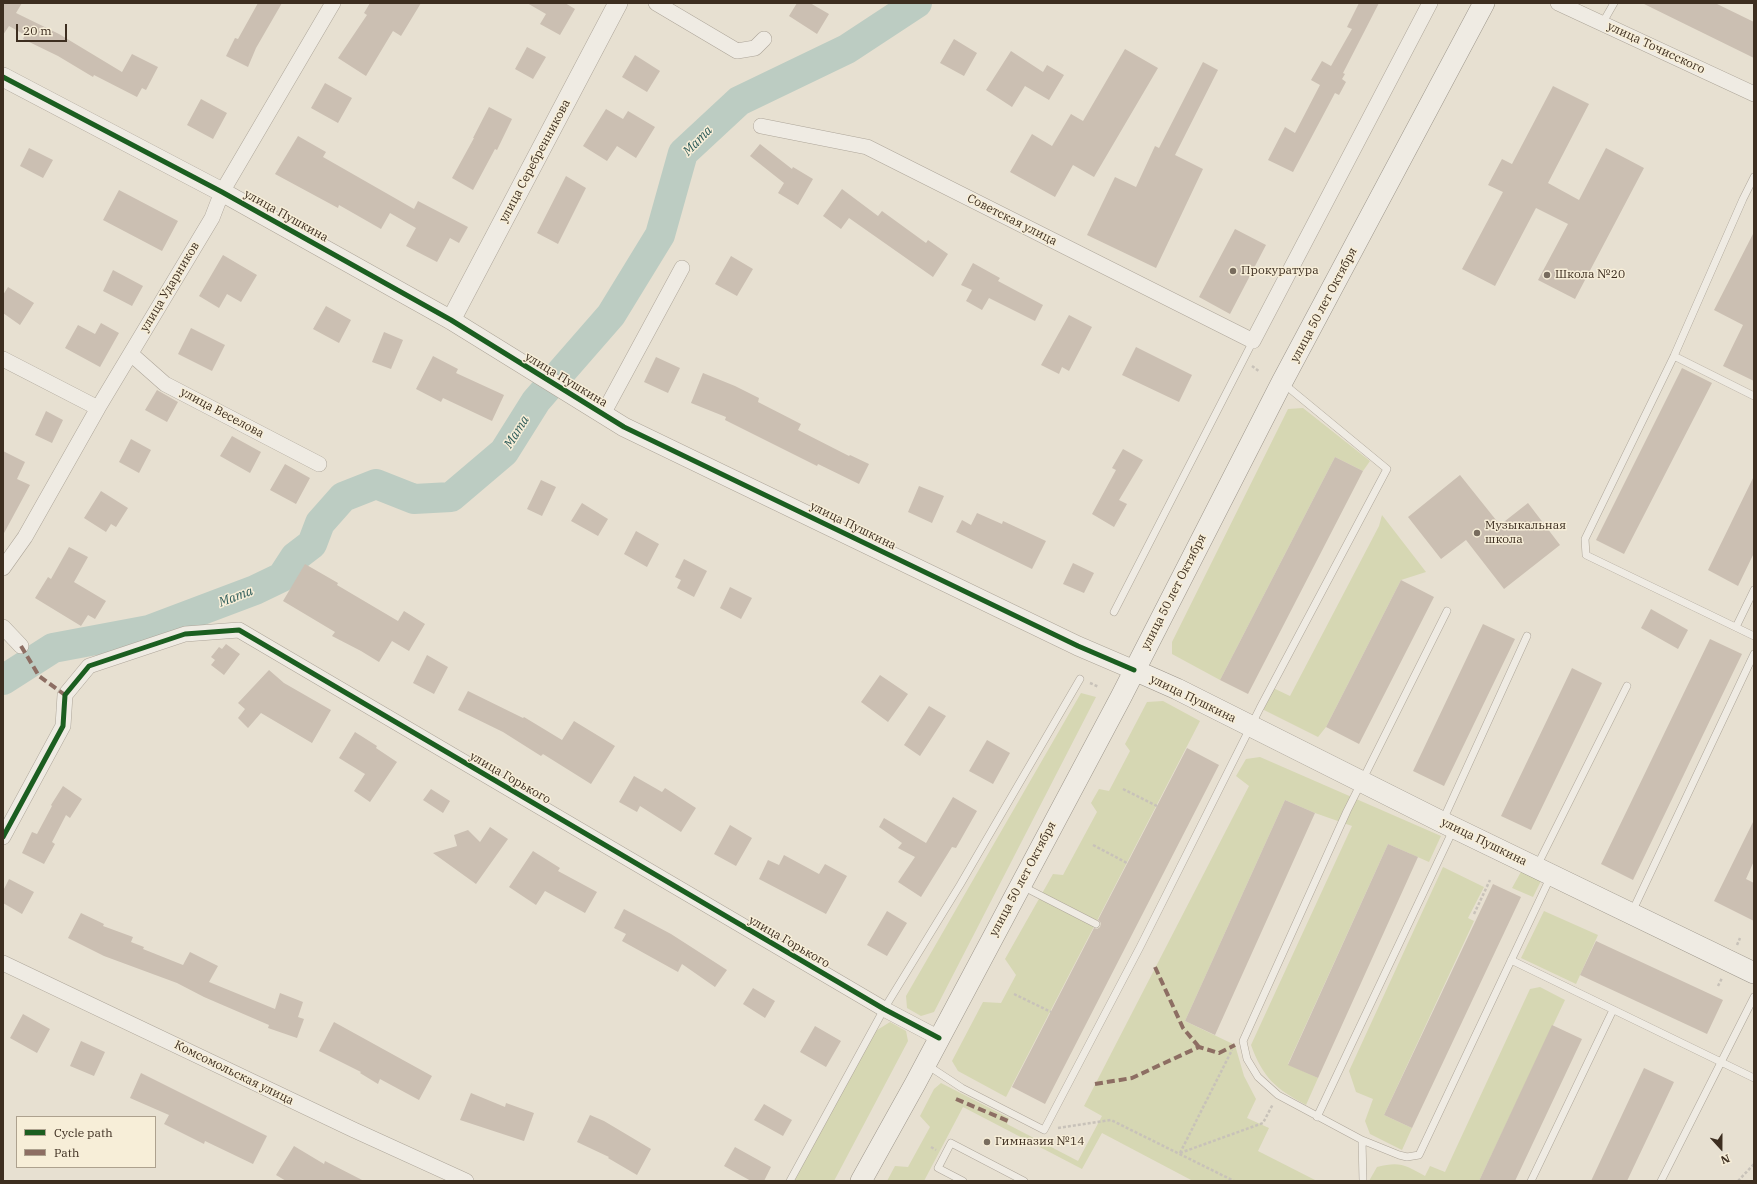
<!DOCTYPE html>
<meta charset="utf-8">
<style>
body{margin:0}
#map{position:relative;width:1757px;height:1184px;overflow:hidden;background:#e7e0d1;font-family:"IBM Plex Serif",serif}
canvas{display:block}
.frame{position:absolute;inset:0;border:4px solid #3d2e20;pointer-events:none}
.legend{position:absolute;left:16px;top:1116px;width:140px;height:52px;box-sizing:border-box;background:#f7eed8;border:1px solid #ada18e;margin:0;padding:5px 7px;list-style:none;font-size:12px;color:#3d2e20}
.legend li{display:flex;align-items:center;gap:8px;height:20px}
.legend b{width:20px;border:1px solid #ada18e}
.north{position:absolute;left:1701px;top:1128px;width:40px;height:40px;-webkit-text-stroke:3px #f7eed8;paint-order:stroke;rotate:159deg;font-size:11px;font-weight:700;line-height:16px;text-align:center;color:#3d2e20}
.north::after{content:'';display:block;margin:auto;width:14px;height:18px;background:#3d2e20;clip-path:polygon(50% 0,100% 100%,50% 72%,0 100%)}
.scale{position:absolute;left:16px;top:24px;width:51px;height:18px;box-sizing:border-box;border:2px solid #3d2e20;border-top:0;padding-left:5px;font-size:12px;line-height:14px;white-space:nowrap;color:#3d2e20;-webkit-text-stroke:3px #f7eed8;paint-order:stroke}
</style>
<div id="map">
<canvas width="1757" height="1184"></canvas>
<div class="frame"></div>
<ul class="legend">
<li><b style="height:5px;background:#1b5e20"></b>Cycle path</li>
<li><b style="height:5px;background:#8d6e63"></b>Path</li>
</ul>
<div class="north">N</div>
<div class="scale">20 m</div>
</div>
<script>
const g = document.querySelector('canvas').getContext('2d');
g.lineJoin = 'round';
function fillPath(path, color) { g.fillStyle = color; g.fill(path, 'evenodd'); }
function trace(path, color, width, dash) { g.strokeStyle = color; g.lineWidth = width; g.lineCap = dash ? 'butt' : 'round'; g.setLineDash(dash || []); g.stroke(path); }
function write(font, color, halo, rows, align = 'center') {
  g.font = font + ' "IBM Plex Serif",serif'; g.lineWidth = 3; g.setLineDash([]); g.textBaseline = 'middle'; g.strokeStyle = halo; g.fillStyle = color; for (const [text, x, y, turn = 0] of rows) {
    g.save(); g.translate(x, y); g.rotate((+turn || 0) * Math.PI / 180); g.textAlign = isNaN(turn) ? turn : align; if (halo) g.strokeText(text, 0, 0); g.fillText(text, 0, 0); g.restore();
  }
}
fillPath(new Path2D(`
 M1303,408L1370,461L1363,471L1335,457L1220,680L1172,654V642L1288,409Z
 M1382,515L1426,572L1401,580L1326,727L1318,737L1260,708L1271,687L1290,696L1379,526Z
 M1081,693L1096,697L934,1012L921,1016L907,1008L906,996Z
 M1163,701L1200,721L1006,1097L958,1071L952,1061L983,1002L1001,1003L1016,975L1005,959L1053,874L1063,875L1097,812L1091,803L1099,789L1109,791L1130,751L1125,744L1147,702Z
 M1260,757L1441,836L1429,862L1388,844L1288,1064L1318,1078L1306,1105C1276,1089 1263,1078 1251,1045L1352,826L1315,813L1285,800L1185,1021L1235,1045L1244,1076L1256,1099L1247,1118L1269,1128L1258,1151L1317,1181H1193L1102,1133L1082,1169L963,1107L924,1181H887L895,1166L908,1167L930,1127L920,1116L934,1089L941,1083L1009,1118L1007,1124L1078,1161L1102,1116L1084,1106L1249,786L1236,776L1246,759Z
 M1443,867L1484,887L1468,918L1474,921L1384,1115L1412,1128L1402,1150L1370,1134L1365,1121L1373,1099L1356,1092L1349,1071Z
 M1522,870L1542,879L1533,897L1512,888Z
 M1544,911L1598,935L1576,984L1521,958Z
 M1540,987L1565,1000L1479,1181H1369L1377,1167C1400,1161 1405,1165 1425,1176L1430,1166L1445,1172L1530,989Z
 M890,1022L906,1031L908,1041L834,1181H794L874,1032Z`), '#d6d7b3');
trace(new Path2D(`
 M3,680L53,648L149,630L255,590L282,577L295,557L312,544L320,523L343,497L376,484L414,499L451,497L504,452L536,401L611,315L660,235L683,153L739,101L847,49L917,3`), '#bcccc2', 30);
fillPath(new Path2D(`
 M3,3H22L16,13L59,34L122,72L132,54L158,67L146,90L142,88L137,97L94,75L93,77L58,56L23,39L25,35L9,26L3,35Z
 M258,3H282L256,48L248,67L226,56L235,38L238,39Z
 M370,3H421L401,36L393,31L366,76L338,58L367,15L364,13Z
 M527,3H565L575,9L560,35L540,24L546,14Z
 M797,3H810L829,14L817,34L789,16Z
 M1359,3H1379L1343,73L1345,74L1342,79L1346,82L1339,95L1335,93L1293,172L1268,160L1285,127L1295,133L1320,85L1311,80L1322,61L1331,66L1352,29L1347,27Z
 M1642,3H1715L1754,22V58Z
 M954,39L977,53L964,76L940,63Z
 M527,47L546,57L533,79L515,69Z
 M1125,49L1158,68L1094,177L1073,165L1055,197L1010,172L1032,134L1052,146L1071,114L1083,121Z
 M1011,51L1043,72L1047,65L1064,75L1049,100L1025,86L1012,107L986,90Z
 M635,55L660,71L647,92L622,77Z
 M1203,62L1218,70L1175,155L1203,169L1156,268L1087,235L1115,177L1136,187L1155,146L1159,148Z
 M325,83L352,98L338,123L311,108Z
 M1553,86L1589,104L1548,183L1579,200L1606,148L1644,168L1575,299L1538,280L1568,224L1536,208L1495,286L1462,269L1503,192L1488,185L1502,159L1512,164Z
 M201,99L227,113L213,139L187,125Z
 M489,107L512,119L497,150L495,149L473,190L452,178L474,138H473Z
 M606,109L623,119L628,111L655,127L636,158L617,146L607,161L583,146Z
 M298,136L326,152L323,157L414,209L418,201L468,227L459,243L450,238L437,262L406,246L416,228L390,213L381,229L339,205L338,208L275,174Z
 M760,144L792,169L793,167L813,179L798,205L778,193L784,183L750,156Z
 M29,148L53,160L43,178L20,166Z
 M566,176L586,188L558,244L537,233Z
 M842,189L878,216L882,211L926,243L928,240L948,254L933,277L849,218L841,229L823,216Z
 M119,190L178,221L162,251L103,220Z
 M1235,229L1266,245L1230,314L1199,297Z
 M1754,232V381L1723,366L1743,325L1714,310Z
 M223,255L257,275L241,302L227,294L219,308L199,296Z
 M731,256L753,269L737,296L715,284Z
 M973,263L1000,278L998,281L1043,305L1035,321L989,298L982,310L966,301L972,290L961,285Z
 M113,270L143,286L132,306L103,291Z
 M8,287L34,303L20,325L3,313V295Z
 M326,306L351,320L339,343L313,329Z
 M1069,315L1092,327L1069,371L1062,367L1059,374L1041,365Z
 M101,323L119,333L100,367L65,348L78,325L95,334Z
 M191,328L225,345L212,371L178,354Z
 M384,332L403,340L391,369L372,362Z
 M1136,347L1192,375L1179,402L1122,375Z
 M433,356L458,369L456,373L504,395L492,421L443,398L441,402L416,389Z
 M656,357L680,368L668,393L644,382Z
 M1682,368L1712,383L1624,554L1596,540Z
 M703,373L735,386L759,398L758,402L801,424L798,430L849,456L850,455L869,464L859,484L818,464L817,466L725,420L726,417L691,403Z
 M157,390L178,402L167,422L145,410Z
 M46,411L63,420L52,443L35,435Z
 M232,436L261,452L250,473L220,456Z
 M131,439L151,450L139,473L119,462Z
 M1123,449L1143,460L1119,500L1127,504L1114,527L1092,514L1116,470L1112,468Z
 M3,451L25,462L17,479L30,485L3,535Z
 M1335,457L1363,471L1248,694L1220,680Z
 M285,464L310,478L296,504L270,490Z
 M1460,475L1500,525L1528,503L1560,545L1504,589L1466,540L1441,559L1408,517Z
 M1754,476V553L1738,586L1708,570Z
 M541,480L556,487L542,516L527,509Z
 M919,486L944,496L932,523L908,512Z
 M101,491L128,508L116,527L111,524L106,532L84,518Z
 M582,503L608,519L598,536L571,521Z
 M977,513L1002,524L1003,521L1046,541L1032,569L956,532L962,520L971,525Z
 M636,531L659,544L647,567L624,554Z
 M69,547L88,557L74,582L106,601L95,619L88,615L81,626L35,598L48,577L51,579Z
 M684,559L707,571L694,597L677,588L681,580L675,577Z
 M1073,563L1094,573L1084,593L1063,584Z
 M305,564L338,583L337,585L398,621L404,611L425,624L409,651L392,641L379,662L361,651L332,636L335,632L283,601Z
 M1401,580L1434,597L1359,744L1326,727Z
 M730,587L752,598L741,619L720,608Z
 M1651,609L1688,630L1678,649L1641,628Z
 M1483,624L1515,639L1444,786L1413,771Z
 M1710,639L1742,654L1633,880L1601,864Z
 M226,644L240,654L224,675L211,665L215,660L211,657L219,647L222,649Z
 M427,655L448,667L434,694L413,683Z
 M1572,668L1602,683L1531,830L1501,816Z
 M269,670L284,683L331,710L312,743L261,713L248,728L238,718L245,709L238,703Z
 M880,675L908,694L888,722L861,702Z
 M468,691L523,718L524,717L562,740L574,721L615,746L591,784L543,754L541,756L503,732L458,710Z
 M929,706L946,716L920,756L904,745Z
 M355,732L377,746L376,748L397,762L370,802L354,791L365,774L339,758Z
 M987,740L1010,753L993,784L969,771Z
 M1187,748L1219,765L1045,1104L1012,1087L1094,928L1097,929L1100,927L1101,923L1098,920Z
 M634,776L662,792L665,788L696,808L681,832L640,806L637,812L619,802Z
 M63,786L82,799L70,818L66,815L52,842L55,844L44,864L22,853L32,832L37,834L52,806L51,805Z
 M431,789L450,801L443,813L423,800Z
 M953,797L977,811L956,848L952,847L921,897L898,882L915,857L898,848L902,843L879,827L884,818L926,843Z
 M1285,800L1315,813L1215,1035L1185,1021Z
 M1754,820V861L1746,879L1754,883V921L1714,901Z
 M730,825L752,838L736,866L714,854Z
 M490,827L508,839L476,884L433,853L457,846L454,835L468,830L480,842Z
 M1388,844L1418,857L1318,1078L1288,1065Z
 M533,851L560,868L558,871L597,892L585,913L545,891L536,905L509,887Z
 M784,855L819,874L825,864L847,876L826,914L759,879L768,860L779,865Z
 M9,879L34,892L22,914L3,903V891Z
 M1493,884L1521,897L1412,1128L1384,1115Z
 M624,909L671,934L727,970L715,987L682,964L678,972L622,941L626,934L614,928Z
 M887,911L907,923L887,956L867,945Z
 M81,913L104,924L103,926L133,937L131,942L144,947L143,949L183,965L190,952L218,966L209,982L275,1009L280,993L303,1002L298,1017L304,1019L297,1038L268,1028L269,1025L204,997L177,983L104,956L68,938Z
 M1596,941L1723,1000L1707,1034L1580,975Z
 M753,988L775,1001L765,1018L743,1004Z
 M23,1014L50,1029L37,1053L10,1038Z
 M334,1022L432,1076L419,1100L380,1079L378,1084L360,1073L361,1072L319,1051Z
 M1552,1025L1582,1039L1515,1181H1479Z
 M815,1026L841,1041L826,1067L800,1052Z
 M81,1041L105,1052L94,1076L70,1066Z
 M1644,1068L1674,1082L1627,1181H1591Z
 M141,1073L267,1136L253,1164L205,1141L204,1144L164,1124L169,1115L130,1098Z
 M471,1093L505,1107L506,1103L534,1113L524,1141L460,1120Z
 M764,1104L792,1120L783,1136L754,1120Z
 M590,1115L604,1121L651,1149L637,1175L608,1158L609,1157L577,1142Z
 M294,1146L324,1164L325,1161L364,1181H286L276,1175Z
 M735,1147L771,1167L764,1181H751L724,1166Z`), '#cbbfb2');
const service = new Path2D(`
 M1602,24L1614,3
 M1754,177L1743,199L1674,356L1585,539L1586,555L1754,636
 M1674,356L1754,396
 M1447,611L1347,811L1243,1041L1247,1059L1258,1077L1278,1095L1362,1140L1399,1155L1407,1157L1419,1155L1551,876
 M1114,612L1253,341
 M1736,627L1754,590
 M1443,820L1527,636
 M1537,866L1627,686
 M1022,886L1096,924
 M1632,912L1754,654
 M1511,960L1754,1078
 M927,1065L962,1088L1044,1130L1140,947L1260,708L1387,469L1284,384
 M1317,1117L1453,830
 M1362,1140L1363,1181
 M790,1181L884,1009L960,885L1080,679
 M963,1181L938,1168L951,1143L1024,1181
 M1531,1181L1613,1010
 M1661,1181L1754,997`);
const minor = new Path2D(`
 M656,3L737,51L755,48L764,39
 M1558,3L1754,94
 M761,126L867,147L1253,341L1430,3
 M131,354L165,384L319,464
 M3,359L98,408
 M603,414L682,268
 M3,568L25,537L98,408L212,218L222,192L333,3
 M3,627L21,646
 M3,837L63,726L65,695L89,666L185,634L239,630L884,1009L939,1038
 M3,963L354,1130L466,1181`);
const tertiary = new Path2D(`
 M3,77L222,192L451,320L624,427L1078,646L1134,670
 M451,320L618,3`);
const secondary = new Path2D(`
 M1134,670L1177,689L1442,822L1754,973
 M861,1181L915,1084L1121,697L1282,382L1484,3`);
trace(service, '#ada599', 8);
trace(minor, '#ada599', 16);
trace(tertiary, '#ada599', 20);
trace(secondary, '#9c958a', 22);
trace(new Path2D(`
 M1252,366L1260,372
 M1090,683L1099,687
 M1123,789L1157,806
 M1093,845L1127,863
 M1474,914L1490,880
 M1737,945L1740,938
 M1718,986L1722,978
 M1014,994L1051,1012
 M1058,1128L1111,1120L1234,1181
 M931,1147L936,1150
 M1180,1153L1232,1050
 M1180,1153L1263,1123L1273,1104
 M1738,1181L1754,1164`), '#c8c2b9', 2.5, [3, 2]);
trace(service, '#efebe3', 7);
trace(minor, '#efebe3', 15);
trace(tertiary, '#efebe3', 19);
trace(secondary, '#efebe3', 21);
trace(new Path2D(`
 M21,646L39,676L65,695
 M1155,967L1183,1028L1199,1047
 M1095,1084L1132,1078L1199,1047L1219,1053L1235,1045
 M956,1099L1008,1121`), '#8d6e63', 4, [8, 4]);
trace(new Path2D(`
 M3,77L222,192L451,320L624,427L1078,646L1134,670
 M3,837L63,726L65,695L89,666L185,634L239,630L884,1009L939,1038`), '#1b5e20', 5);
for (const [x, y, r, color] of [
 [1233,271,4,"#786c5e"],
 [1547,275,4,"#786c5e"],
 [1477,533,4,"#786c5e"],
 [987,1142,4,"#786c5e"]
]) { const dot = new Path2D(); dot.arc(x, y, r, 0, 2 * Math.PI); g.fillStyle = color; g.fill(dot); trace(dot, '#f7eed8', 1.5); }
write('12px', '#3d2e20', '#f7eed8', [
 ["улица Точисского",1656,48,25],
 ["улица Серебренникова",535,161,-62],
 ["улица Пушкина",286,216,29],
 ["Советская улица",1012,220,27],
 ["улица Ударников",170,287,-59],
 ["улица 50 лет Октября",1324,305,-62],
 ["улица Пушкина",566,380,31],
 ["улица Веселова",222,413,28],
 ["улица Пушкина",853,526,26],
 ["улица 50 лет Октября",1174,592,-63],
 ["улица Пушкина",1193,699,26],
 ["улица Горького",510,778,30],
 ["улица Пушкина",1484,842,26],
 ["улица 50 лет Октября",1023,879,-62],
 ["улица Горького",789,942,30],
 ["Комсомольская улица",234,1073,26]
]);
write('12px', '#3d2e20', '#f7eed8', [
 ["Прокуратура",1241,271],
 ["Школа №20",1555,275],
 ["Музыкальная",1485,526],
 ["школа",1485,540],
 ["Гимназия №14",995,1142]
], 'left');
write('italic 13px', '#2f5d5a', '#f7eed8', [
 ["Мата",698,141,-46],
 ["Мата",517,432,-58],
 ["Мата",236,597,-21]
]);
</script>
